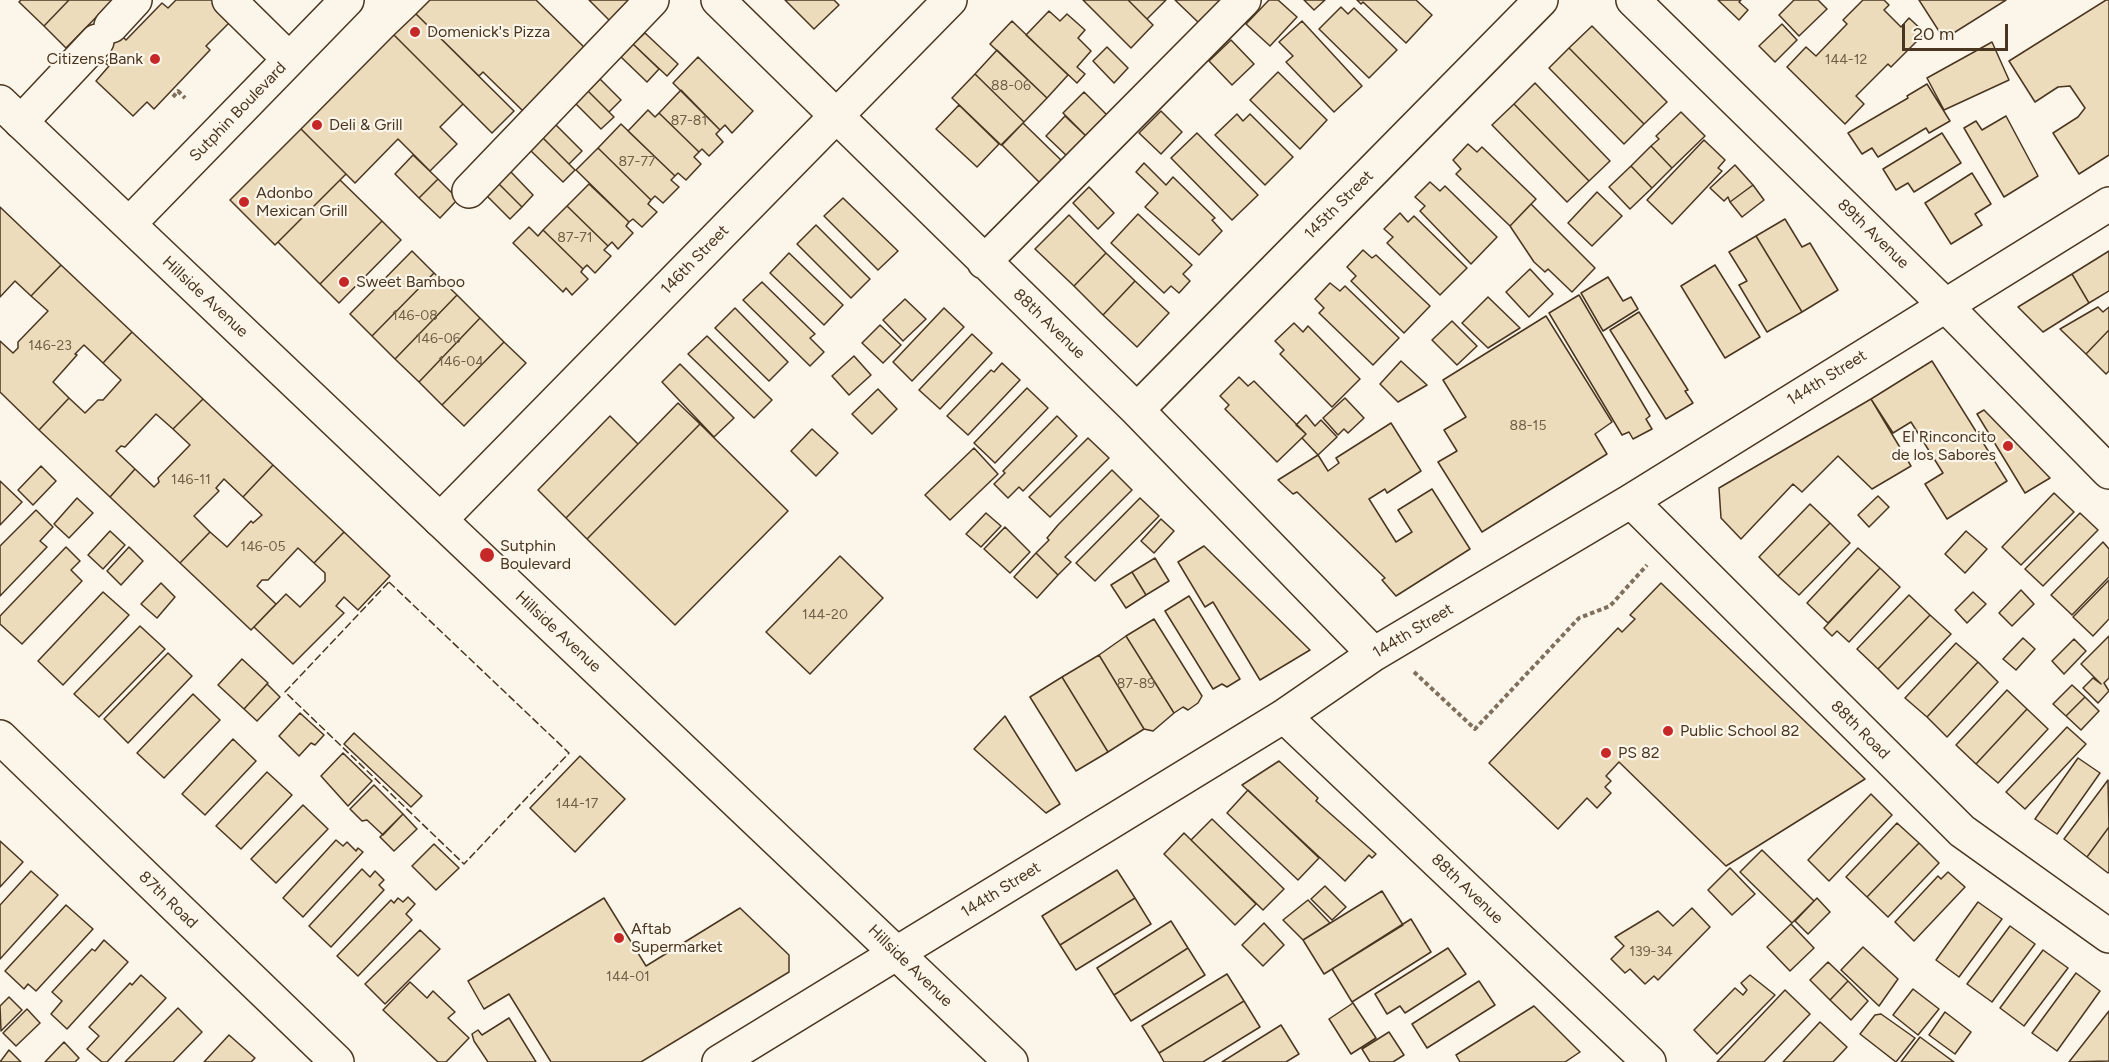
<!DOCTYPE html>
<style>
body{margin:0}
#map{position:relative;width:2109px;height:1062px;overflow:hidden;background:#fbf6e9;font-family:Figtree,sans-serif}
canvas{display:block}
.scale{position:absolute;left:1902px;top:24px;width:106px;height:27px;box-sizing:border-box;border:3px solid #4a3520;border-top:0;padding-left:8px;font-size:18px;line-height:21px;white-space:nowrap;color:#4a3520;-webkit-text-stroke:4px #fbf6e9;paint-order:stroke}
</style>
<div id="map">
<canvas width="2109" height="1062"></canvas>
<div class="scale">20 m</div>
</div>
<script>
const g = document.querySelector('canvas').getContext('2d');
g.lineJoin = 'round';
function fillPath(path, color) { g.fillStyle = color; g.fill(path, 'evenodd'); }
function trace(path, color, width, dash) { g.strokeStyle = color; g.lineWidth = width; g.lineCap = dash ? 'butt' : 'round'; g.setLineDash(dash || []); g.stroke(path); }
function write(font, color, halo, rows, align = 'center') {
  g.font = font + ' Figtree,sans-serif'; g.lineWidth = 4.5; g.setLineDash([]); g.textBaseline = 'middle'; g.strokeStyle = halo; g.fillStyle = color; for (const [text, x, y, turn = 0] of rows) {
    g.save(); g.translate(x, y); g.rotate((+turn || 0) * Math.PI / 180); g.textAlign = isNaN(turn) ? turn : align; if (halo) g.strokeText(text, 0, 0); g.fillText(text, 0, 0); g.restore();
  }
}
const building = new Path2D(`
 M21,0H69L44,26L19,2Z
 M69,0H113L66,48L44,26Z
 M176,0H216L234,18L206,46L210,50L154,109L147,102L133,116L96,81L109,66L105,63L111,56L91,36L106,21L126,40L162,3L168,8Z
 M430,0H536L586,49L524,112L483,72L479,76L416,14Z
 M589,0H632L610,21Z
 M785,0H834L839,5L814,29Z
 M1083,0H1128L1153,25L1131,48Z
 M1128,0H1166L1147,19Z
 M1175,0H1223L1200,24Z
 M1269,0H1278L1297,17L1270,46L1246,24Z
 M1304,0H1325L1314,10Z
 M1357,0H1416L1432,15L1406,43L1363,2L1361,4Z
 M1718,0H1741L1739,2L1748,10L1739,20Z
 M1794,0H1818L1827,9L1799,36L1779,15Z
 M1863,0H1884L1889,5L1884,10L1901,27L1909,18L1925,33L1891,67L1888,64L1856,96L1864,104L1845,124L1787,67L1806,47L1816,56L1847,24L1843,20Z
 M1919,0H2006L1944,39Z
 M2106,0H2109V155L2079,174L2053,133L2078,117L2085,108L2070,86L2058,87L2035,102L2009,61Z
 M1341,7L1348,14L1354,8L1397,50L1369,78L1319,29Z
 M1049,11L1060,21L1067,14L1085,30L1078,38L1091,51L1077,67L1085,74L1077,83L1026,35Z
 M416,14L514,111L492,133L394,35Z
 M1012,21L1068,75L1047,98L990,44Z
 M1302,21L1362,86L1334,112L1286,62L1293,56L1279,42Z
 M1782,24L1797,40L1775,62L1759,46Z
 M1592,26L1667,102L1644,124L1569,48Z
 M645,33L678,64L667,76L633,44Z
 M394,35L463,104L440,127L457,144L430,171L398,139L355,183L301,129Z
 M1231,40L1254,64L1232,85L1209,61Z
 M1992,42L2009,80L1944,110L1927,78Z
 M633,44L659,69L647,82L621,57Z
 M1107,47L1128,68L1114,83L1093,61Z
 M1569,48L1644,124L1624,144L1549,68Z
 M997,50L1047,98L1024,122L975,74Z
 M698,57L753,111L732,133L725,125L720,130L673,83Z
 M1278,72L1327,120L1300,149L1250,100Z
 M975,74L1024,122L1001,145L952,98Z
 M600,79L621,100L609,112L588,91Z
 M1535,83L1610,161L1589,181L1514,104Z
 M1927,84L1950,121L1929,133L1926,128L1878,157L1872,148L1862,154L1848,133L1908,98L1907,96Z
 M681,90L720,130L716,134L723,142L709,156L702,149L699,152L659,113Z
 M588,91L614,117L601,129L575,103Z
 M1084,92L1109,117L1088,138L1063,113Z
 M1514,104L1589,181L1567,202L1492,125Z
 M959,105L999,144L977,167L936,129Z
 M648,110L655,117L659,113L699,152L694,157L701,164L686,180L678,173L675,176L628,131Z
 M1161,111L1182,132L1161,154L1139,133Z
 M1681,112L1705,136L1672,168L1651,146L1659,139L1656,136Z
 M1237,114L1243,121L1250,114L1293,157L1265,185L1215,135Z
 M1065,116L1088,138L1069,158L1046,136Z
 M2006,116L2038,176L2004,197L1964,128L1976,121L1982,130Z
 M1023,123L1064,163L1042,185L1002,145Z
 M555,124L582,151L569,164L542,137Z
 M621,124L675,176L671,180L679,187L663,203L655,196L651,200L598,148Z
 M301,129L346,174L275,245L230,200Z
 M1197,133L1258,195L1232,220L1171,158Z
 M1942,133L1961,163L1914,192L1908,183L1896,190L1883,169Z
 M542,137L575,170L563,182L530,150Z
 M1704,140L1725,160L1718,168L1722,171L1672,224L1647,200Z
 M1468,144L1477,152L1482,147L1536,199L1510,226L1456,174L1461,169L1453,160Z
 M1651,146L1672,168L1652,188L1631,166Z
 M598,148L651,200L648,204L657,212L642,227L633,219L629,222L576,170Z
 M413,155L438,179L419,198L395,174Z
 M1144,163L1166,185L1173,177L1215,218L1212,220L1222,231L1199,255L1145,207L1158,193L1136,172Z
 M1735,165L1753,185L1730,202L1728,197L1724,201L1710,188Z
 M1631,166L1652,188L1630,209L1609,187Z
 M510,171L533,195L522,207L498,183Z
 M1972,173L1991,204L1975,214L1982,225L1951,244L1925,203Z
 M438,179L458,199L440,218L419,198Z
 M340,180L382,221L320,284L278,242Z
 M1430,182L1440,191L1445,186L1497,237L1471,264L1420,211L1425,206L1415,197Z
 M498,183L522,207L510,219L486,195Z
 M589,184L629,222L626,226L633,233L618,249L612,242L608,246L567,206Z
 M1753,185L1764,200L1742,217L1730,202Z
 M1089,187L1114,213L1098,229L1073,203Z
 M1597,192L1622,216L1592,246L1568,223Z
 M843,198L898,251L878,270L824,216Z
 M1531,204L1595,268L1572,292L1548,269L1545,272L1534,262L1510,226Z
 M567,206L608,246L604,250L611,256L595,273L587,265L583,269L543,230Z
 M0,207L61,265L31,296L15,281L0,297Z
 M1400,213L1408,222L1414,216L1467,268L1440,295L1387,243L1393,237L1384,229Z
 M1138,214L1192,265L1183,274L1190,281L1179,293L1171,286L1164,293L1111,243Z
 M1069,215L1106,253L1074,286L1035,249Z
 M1785,219L1802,247L1810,243L1838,290L1802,312L1756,236Z
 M382,221L401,240L339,303L320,284Z
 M816,225L870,279L851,298L797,244Z
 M529,227L538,236L543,230L583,269L581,272L588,279L572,295L566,288L563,292L513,243Z
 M1756,236L1802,312L1767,332L1739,285L1747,281L1729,252Z
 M1363,250L1372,258L1376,255L1430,306L1404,333L1351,281L1356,276L1347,267Z
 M412,251L434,273L372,336L350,314Z
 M2109,251V291L2089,303L2072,274Z
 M789,253L843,305L824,325L770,273Z
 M1106,253L1135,281L1103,315L1074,286Z
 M61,265L132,332L103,363L84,345L75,354L77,355L53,382L69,398L39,430L0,392V341L13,353L18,348V342L48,311L31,296Z
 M1715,265L1760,337L1725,358L1681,286Z
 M1530,269L1553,294L1529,317L1506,292Z
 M434,273L457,295L395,359L372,336Z
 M2072,274L2089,303L2043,332L2018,307Z
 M1608,277L1623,301L1631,297L1638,309L1603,331L1581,293Z
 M1135,281L1169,313L1137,347L1103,315Z
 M762,282L815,334L810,338L824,352L810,366L743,300Z
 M1330,283L1340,291L1345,286L1399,338L1373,365L1319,313L1324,308L1315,299Z
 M457,295L480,318L419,382L395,359Z
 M1579,295L1650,416L1646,419L1652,429L1633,439L1629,432L1622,435L1549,313Z
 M1488,297L1520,328L1488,348L1462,323Z
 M905,299L926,319L903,341L883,320Z
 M2098,307L2103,312L2109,307V330L2086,354L2060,329Z
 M735,308L788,362L769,381L715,328Z
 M944,308L964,327L912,381L893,362Z
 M1639,312L1688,390L1685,391L1693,403L1666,419L1610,330Z
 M1546,316L1612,422L1595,434L1607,454L1482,532L1438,462L1457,451L1444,430L1466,417L1443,380Z
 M480,318L504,342L442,405L419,382Z
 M1452,321L1477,346L1457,365L1432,340Z
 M1294,323L1303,332L1308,326L1360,379L1332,407L1280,354L1284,350L1275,341Z
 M880,325L901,345L883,363L862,343Z
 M2109,330V371L2106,374L2086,354Z
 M132,332L203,399L173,429L156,414L125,447L121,446L116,451L135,469L110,497L39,430L69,398L85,413L98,400H103L121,380L103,363Z
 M972,334L992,353L940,409L919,390Z
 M707,336L772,400L754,418L688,354Z
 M504,342L526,363L464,426L442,405Z
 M854,356L871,375L849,395L832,376Z
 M1401,361L1427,385L1398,402L1380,384Z
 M1932,361L2007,481L1947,519L1925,484L1943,473L1911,422L1893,433L1871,399Z
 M1002,363L1020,380L968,435L947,416L991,370L994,372Z
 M680,364L734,418L714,437L662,382Z
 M1239,377L1248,386L1254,381L1306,434L1277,462L1225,409L1229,405L1220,396Z
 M1027,388L1048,408L995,463L974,443Z
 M878,389L897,409L872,434L852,414Z
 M1345,398L1364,418L1348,433L1344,429L1338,435L1323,418Z
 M203,399L273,465L243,497L224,479L216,488L219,491L194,516L210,532L180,563L110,497L135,469L154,487L159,482L158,478L190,445L173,429Z
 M1871,399L1911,466L1872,489L1838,456L1802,492L1793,484L1741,539L1721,518L1719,488Z
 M678,403L700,424L587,539L566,518Z
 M1984,410L2050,478L2025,493L1977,414Z
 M1306,415L1315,426L1321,420L1337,437L1318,455L1302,438L1306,434L1296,425Z
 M610,416L638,444L566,518L538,490Z
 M1057,416L1077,436L1023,491L1019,487L1008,498L994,484L1005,473L1003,471Z
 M1391,423L1421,471L1387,493L1385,489L1369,499L1396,542L1412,532L1398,510L1432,489L1470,549L1396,596L1382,580L1385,578L1297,492L1293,494L1278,480L1318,455L1328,471L1339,463L1336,458Z
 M700,424L788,511L675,625L587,539Z
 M812,429L838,453L816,476L791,451Z
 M1088,438L1109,458L1050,517L1029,497Z
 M974,448L998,474L950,520L925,495Z
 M273,465L344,532L314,563L298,548L268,580H262L257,586L276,604L251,630L180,563L210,532L227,547L251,521L253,523L262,515L243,497Z
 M41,466L56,481L33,505L18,490Z
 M1112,470L1132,490L1065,557L1071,562L1058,575L1036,553L1049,540L1047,538L1058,525Z
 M0,481L22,502L0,525Z
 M2054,493L2074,512L2021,565L2002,547Z
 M1878,496L1889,507L1869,527L1858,515Z
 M77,498L93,513L69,538L54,524Z
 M1140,498L1159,516L1095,581L1076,563Z
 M1810,504L1830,523L1778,576L1759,557Z
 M36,510L53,527L40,541L47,547L0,596V546Z
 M986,513L1001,526L981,547L966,534Z
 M2080,513L2098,530L2043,586L2025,569Z
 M1161,519L1174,531L1154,553L1141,541Z
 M1830,523L1850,543L1799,595L1778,576Z
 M1005,527L1030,552L1010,573L984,549Z
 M110,531L125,545L103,569L88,555Z
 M1966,531L1987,549L1965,573L1945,554Z
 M344,532L390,576L358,610L344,597L336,606L344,613L293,664L254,627L286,594L300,607L325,581V573L314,563Z
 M2103,542L2109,549V577L2072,615L2051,595Z
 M1204,546L1310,650L1260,680L1213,602L1205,607L1178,562Z
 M66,547L80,561L71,570L82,581L22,644L0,624V616Z
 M129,547L143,561L121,585L107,571Z
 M1858,548L1880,568L1828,623L1807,603Z
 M1036,553L1058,575L1037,598L1014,577Z
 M840,556L883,598L810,674L766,632Z
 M1155,558L1169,581L1146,595L1132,572Z
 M1880,568L1900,587L1849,642L1837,631L1832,636L1824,628Z
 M1132,572L1146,595L1126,608L1111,585Z
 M2109,580V619L2093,636L2073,617Z
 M161,583L175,597L157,618L141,604Z
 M1661,583L1865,779L1726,866L1619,762L1606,776L1611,781L1605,787L1611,793L1597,808L1587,798L1558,829L1489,763L1618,628L1622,632L1635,619L1630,615Z
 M2021,590L2034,604L2012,626L1999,613Z
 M103,592L129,615L63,685L38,661Z
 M1973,592L1986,604L1967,623L1955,610Z
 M1909,595L1930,615L1878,669L1857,649Z
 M1189,596L1240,679L1227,687L1222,684L1213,689L1165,611Z
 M1930,615L1951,634L1898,689L1878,669Z
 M1154,619L1202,696L1198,703L1188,710L1183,707L1174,713L1126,636Z
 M140,626L165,649L99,717L74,694Z
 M1126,636L1174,713L1153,731L1144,729L1099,655Z
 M2109,636V678L2104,683L2109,691L2098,703L2083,688L2093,678L2101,684L2081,664Z
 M2023,638L2035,649L2016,670L2003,659Z
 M2074,639L2086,651L2064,674L2052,661Z
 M1956,643L1978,662L1927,717L1905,698Z
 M168,653L192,676L128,743L104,719Z
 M1099,655L1144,729L1108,752L1062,677Z
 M242,659L268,683L244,709L218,685Z
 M1978,662L1998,682L1947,737L1927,717Z
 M1062,677L1108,752L1076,771L1030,697Z
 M267,684L280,697L257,721L244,709Z
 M2072,685L2085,697L2066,716L2053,704Z
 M2007,690L2027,709L1976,764L1956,745Z
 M193,694L220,720L164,778L137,753Z
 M2085,697L2099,711L2081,730L2066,716Z
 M2027,709L2048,729L1998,783L1976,764Z
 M300,713L324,735L315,745L311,743L299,756L279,736Z
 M1005,716L1060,804L1046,813L974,749Z
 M2067,727L2086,744L2025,809L2006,792Z
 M354,733L422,796L411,807L344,744Z
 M233,739L256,761L205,815L182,794Z
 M343,753L372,781L348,806L321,776Z
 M580,756L625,799L575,852L530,808Z
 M2078,758L2100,773L2057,834L2035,819Z
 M1279,761L1318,798L1316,801L1376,854L1372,858L1369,855L1345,881L1242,785Z
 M267,772L292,795L241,849L216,826Z
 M2108,780L2109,827L2087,857L2064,839Z
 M374,785L403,814L383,835L367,820L362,821L350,809Z
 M1248,790L1319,858L1298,880L1227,813Z
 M1871,794L1892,815L1829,881L1808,860Z
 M303,805L328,829L276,883L251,859Z
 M403,814L417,829L394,851L380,837Z
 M1212,819L1284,889L1263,910L1191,840Z
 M1897,823L1919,843L1867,897L1846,877Z
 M2109,827V872L2108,873L2087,857Z
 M1184,833L1256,904L1235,925L1164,854Z
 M336,840L343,846L347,842L356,851L358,848L363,852L303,917L283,898Z
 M0,841L23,862L0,887Z
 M1919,843L1939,863L1888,917L1867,897Z
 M434,844L459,868L436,890L412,866Z
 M1762,850L1814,901L1792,923L1740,872Z
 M1730,868L1755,894L1732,915L1708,890Z
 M362,869L370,877L375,871L384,880L379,885L384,890L331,947L309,926Z
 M1117,870L1135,898L1060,945L1042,916Z
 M31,871L58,895L0,959V905Z
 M1948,872L1965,887L1914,941L1895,922L1938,876L1941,879Z
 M1325,886L1346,907L1332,920L1311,899Z
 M1382,891L1403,925L1324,974L1303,940Z
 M408,897L415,904L406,914L412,920L358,976L337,956L391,900L394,903L398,898L403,902Z
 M604,898L646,966L740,908L789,955V972L641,1062H551L509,994L484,1009L468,981Z
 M1135,898L1151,924L1076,970L1060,945Z
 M1817,898L1830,912L1808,934L1795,921Z
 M1308,900L1330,923L1303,940L1283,920Z
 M1978,902L2002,919L1959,977L1936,960Z
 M66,905L93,929L36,991L28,984L24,989L5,971Z
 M1692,908L1710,927L1658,980L1654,976L1645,984L1630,969L1625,973L1611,959L1624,946L1615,937L1658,911L1673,926Z
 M1411,919L1431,952L1352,1002L1332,969Z
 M1171,921L1188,948L1114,995L1097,968Z
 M1264,923L1284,945L1263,966L1242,945Z
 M1791,924L1814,948L1790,971L1767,947Z
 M2010,926L2035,944L1992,1002L1967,984Z
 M420,930L440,949L385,1004L365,984Z
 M104,940L128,962L67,1029L51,1014L62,1001L52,992L92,949L95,951Z
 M1863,947L1898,979L1879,1006L1841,970Z
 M1188,948L1205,975L1131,1021L1114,995Z
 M1448,948L1466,974L1405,1013L1400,1006L1387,1014L1375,994Z
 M2043,950L2068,968L2024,1026L2000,1008Z
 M1828,962L1848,981L1830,1000L1810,980Z
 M2076,973L2100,991L2057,1051L2032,1033Z
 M1227,974L1244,1001L1159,1053L1142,1026Z
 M141,975L166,998L107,1062H102L87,1049L99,1036L89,1027L130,983L132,985Z
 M1750,975L1775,995L1717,1054L1694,1030L1735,988L1743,995L1747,990L1741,983Z
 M1479,981L1495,1005L1427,1048L1412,1024Z
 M1848,981L1868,1001L1851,1020L1830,1000Z
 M410,982L427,998L433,991L455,1012L448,1018L469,1038L446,1062H438L383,1010Z
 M1913,989L1939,1009L1918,1035L1893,1015Z
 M1785,990L1810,1014L1764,1062H1717Z
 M9,997L22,1010L1,1031L0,1006Z
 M1244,1001L1260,1027L1203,1062H1164L1159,1053Z
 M1353,1003L1376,1038L1351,1054L1329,1019Z
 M1534,1006L1580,1052L1565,1062H1460L1456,1055Z
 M178,1008L202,1032L173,1062H125Z
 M27,1009L40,1023L16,1046L3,1033Z
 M2109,1011V1061L2069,1062Z
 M1945,1012L1971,1032L1955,1054L1929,1035Z
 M1881,1014L1915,1038L1896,1062L1860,1034L1875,1015Z
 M509,1018L536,1062H488L474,1041L472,1034L478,1030L482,1035Z
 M1820,1022L1847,1047L1833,1062H1783Z
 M1281,1025L1299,1054L1286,1062H1222Z
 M1389,1032L1404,1055L1393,1062H1370L1362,1049Z
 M229,1035L255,1058L251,1062H204Z
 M1920,1037L1954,1062H1901Z
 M64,1042L79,1058L75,1062H45Z
 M9,1050L21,1062H0Z`);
fillPath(building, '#ecdcbc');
trace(building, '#4a3520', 1.5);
const minor = new Path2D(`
 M229,0L289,59
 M718,0L1137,410L1374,654
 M1633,0L1945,305L2109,472
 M111,26L135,0
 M21,122L97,41
 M469,191L652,0
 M984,262L1244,0
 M1137,410L1541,0
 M1631,501L1962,831L2109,936
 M440,520L950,0
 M1284,716L1649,1062
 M0,737L337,1062
 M719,1062L1284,716L1374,654L1631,501L2109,204`);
const major = new Path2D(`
 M0,102L1011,1062
 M129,224L347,0`);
trace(minor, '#4a3520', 36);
trace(major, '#4a3520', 36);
trace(new Path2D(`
 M173,97L178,91L185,98
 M1414,672L1475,729L1579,618L1610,606L1647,565`), '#7f6f5c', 4, [4.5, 3]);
trace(minor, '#fbf6e9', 33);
trace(major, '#fbf6e9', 33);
trace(new Path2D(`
 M389,582L569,753L464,864L285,692Z`), '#4a3520', 1.5, [8, 3]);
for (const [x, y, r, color] of [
 [415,32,6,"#c62828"],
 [155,59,6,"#c62828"],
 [317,125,6,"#c62828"],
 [244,202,6,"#c62828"],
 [344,282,6,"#c62828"],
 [2008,446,6,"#c62828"],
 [487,555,8,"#c62828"],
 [1668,731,6,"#c62828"],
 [1606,753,6,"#c62828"],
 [619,938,6,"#c62828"]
]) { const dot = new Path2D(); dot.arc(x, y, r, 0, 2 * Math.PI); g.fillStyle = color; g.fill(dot); trace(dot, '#fbf6e9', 2); }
write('14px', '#725f47', null, [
 ["144-12",1846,60],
 ["88-06",1011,86],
 ["87-81",689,121],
 ["87-77",637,162],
 ["87-71",575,238],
 ["146-08",415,316],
 ["146-06",438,339],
 ["146-23",50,346],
 ["146-04",461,362],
 ["88-15",1528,426],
 ["146-11",191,480],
 ["146-05",263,547],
 ["144-20",825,615],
 ["87-89",1136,684],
 ["144-17",577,804],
 ["139-34",1651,952],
 ["144-01",628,977]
]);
write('16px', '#4a3520', '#fbf6e9', [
 ["Domenick's Pizza",427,32],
 ["Citizens Bank",143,59,"right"],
 ["Deli & Grill",329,125],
 ["Adonbo",256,193],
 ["Mexican Grill",256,211],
 ["Sweet Bamboo",356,282],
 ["El Rinconcito",1996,437,"right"],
 ["de los Sabores",1996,455,"right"],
 ["Sutphin",500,546],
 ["Boulevard",500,564],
 ["Public School 82",1680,731],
 ["PS 82",1618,753],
 ["Aftab",631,929],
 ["Supermarket",631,947]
], 'left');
write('16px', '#4a3520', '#fbf6e9', [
 ["Sutphin Boulevard",238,112,-46],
 ["145th Street",1339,205,-45],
 ["89th Avenue",1873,234,44],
 ["146th Street",695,260,-46],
 ["Hillside Avenue",205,297,43],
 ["88th Avenue",1049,324,44],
 ["144th Street",1827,378,-32],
 ["144th Street",1413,631,-31],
 ["Hillside Avenue",558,632,43],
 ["88th Road",1860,730,45],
 ["88th Avenue",1467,889,44],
 ["144th Street",1001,890,-32],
 ["87th Road",168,900,44],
 ["Hillside Avenue",910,966,44]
]);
</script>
